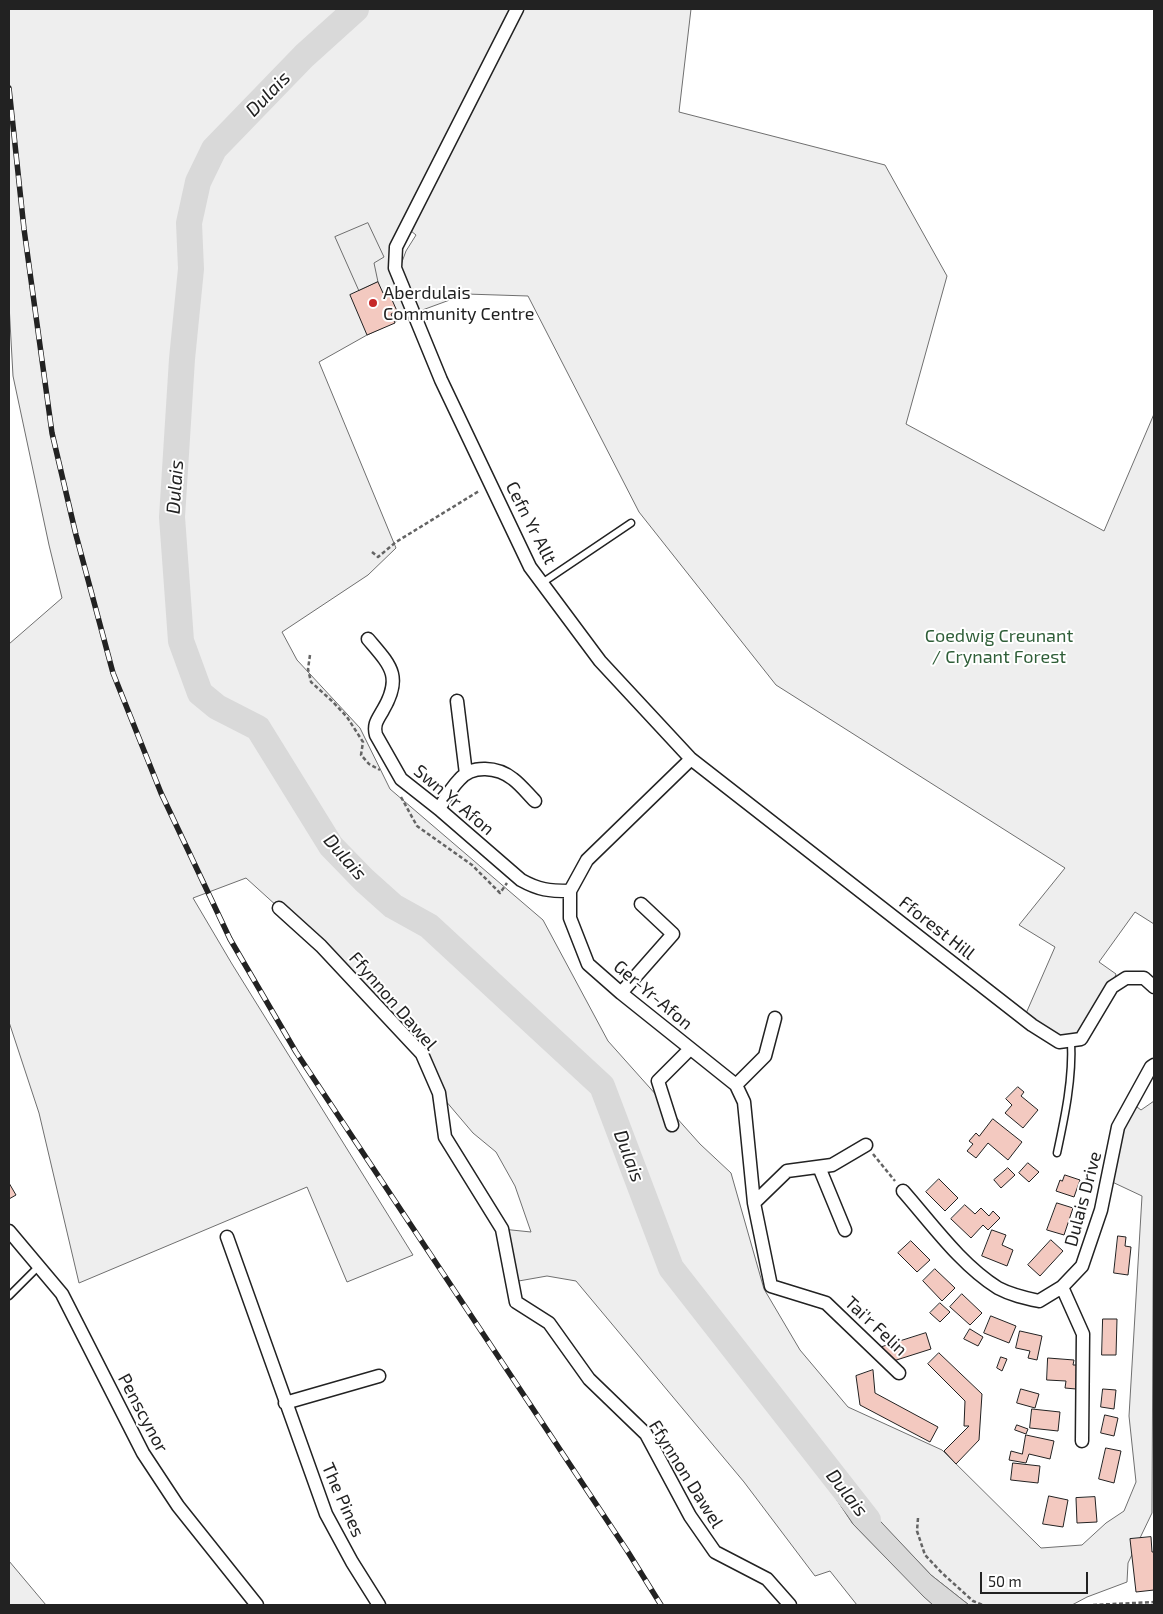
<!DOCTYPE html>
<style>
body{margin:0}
#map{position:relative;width:1163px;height:1614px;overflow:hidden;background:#fff;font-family:"Exo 2",sans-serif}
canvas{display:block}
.frame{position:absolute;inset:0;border:10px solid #222;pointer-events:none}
.scale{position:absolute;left:980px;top:1572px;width:108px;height:22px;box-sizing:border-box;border:2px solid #222;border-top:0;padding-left:6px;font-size:15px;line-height:18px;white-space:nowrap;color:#222;-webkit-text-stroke:4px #fff;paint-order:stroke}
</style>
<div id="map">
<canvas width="1163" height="1614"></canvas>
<div class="frame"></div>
<div class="scale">50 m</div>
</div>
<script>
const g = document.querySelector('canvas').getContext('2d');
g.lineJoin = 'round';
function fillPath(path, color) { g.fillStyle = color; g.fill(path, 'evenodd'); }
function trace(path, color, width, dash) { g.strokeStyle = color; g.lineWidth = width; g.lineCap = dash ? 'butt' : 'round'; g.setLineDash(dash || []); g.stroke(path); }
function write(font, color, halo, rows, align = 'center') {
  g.font = font + ' "Exo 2",sans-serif'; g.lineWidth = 4; g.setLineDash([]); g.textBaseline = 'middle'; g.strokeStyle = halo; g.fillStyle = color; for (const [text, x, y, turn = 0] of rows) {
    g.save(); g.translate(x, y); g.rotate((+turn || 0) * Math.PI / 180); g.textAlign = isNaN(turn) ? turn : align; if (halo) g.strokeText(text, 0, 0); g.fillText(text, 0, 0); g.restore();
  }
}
const green = new Path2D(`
 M9,9H691L679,112L885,165L947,276L906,424L1104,531L1154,414V924L1135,912L1099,962L1116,974L1112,987L1081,1039L1059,1042L1024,1018L1055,947L1019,925L1065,868L776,685L639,512L528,296L466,294L417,312L399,270L406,251L416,235L401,223C381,260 395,280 410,315L367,335L319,362L396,548L368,575L282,632L297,660L360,728L390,789L543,920L608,1041L700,1144L731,1173L764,1289L800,1350L848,1407L942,1450L1041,1548L1082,1545L1106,1523L1124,1511L1136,1482L1129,1416L1142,1196L1108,1180L1118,1127L1133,1104L1141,1110L1154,1101L1152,1513L1128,1563L1127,1582L1087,1597L1072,1605H969L931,1575L849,1489L837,1500L853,1524L933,1605H857L830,1571L815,1576L744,1482L576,1281L547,1276L513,1282L502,1229L531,1232L515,1186L496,1152L473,1133L439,1093L422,1054L321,946L246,878L193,898L232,964L413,1255L347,1282L307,1187L79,1283L39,1113L9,1022V644L62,598L49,545L13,376L9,304Z
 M9,1561L46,1605H9Z`);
fillPath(green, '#eee');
trace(green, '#6f6f6f', 1);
const parking = new Path2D(`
 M368,223L384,257L374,263L378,282L359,291L335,237Z`);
fillPath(parking, '#ededed');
trace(parking, '#6f6f6f', 1);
const water = new Path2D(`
 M850,1489L931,1575L969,1605H933L924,1597L853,1524L837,1500Z`);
fillPath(water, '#d9d9d9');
trace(water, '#6f6f6f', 1);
trace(new Path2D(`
 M356,9L304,56L214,149L198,182L189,223L191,269L182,359L172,517L181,641L200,693L217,707L258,728L331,846L364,880L393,906L429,926L602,1086L671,1268L868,1520`), '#d9d9d9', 26);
const building = new Path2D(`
 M378,282L383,293L388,291L397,311L391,314L395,323L367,335L350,295Z
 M1018,1087L1024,1092L1021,1096L1038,1110L1023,1128L1005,1113L1012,1105L1006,1099Z
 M993,1119L1022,1142L1008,1160L988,1143L976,1158L967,1151L973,1144L969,1141L976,1133L979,1136Z
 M1028,1163L1039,1172L1029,1182L1019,1173Z
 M1008,1168L1015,1175L1001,1188L994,1180Z
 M1065,1175L1080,1180L1074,1197L1056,1191L1060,1180L1062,1181Z
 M939,1179L958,1198L945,1211L926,1192Z
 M9,1183L16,1195L9,1199Z
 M1057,1203L1073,1208L1064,1235L1047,1230Z
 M965,1205L975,1214L981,1208L989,1216L993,1211L1000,1218L988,1230L983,1225L971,1238L951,1219Z
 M992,1230L1006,1235L1002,1245L1013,1250L1007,1266L982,1256Z
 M1118,1236L1126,1237L1125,1246L1131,1247L1128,1275L1114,1273Z
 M1051,1240L1063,1251L1040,1276L1028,1265Z
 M911,1241L930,1260L917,1272L898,1253Z
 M935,1269L955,1288L942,1301L923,1281Z
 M962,1294L982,1313L970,1325L950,1307Z
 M940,1303L950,1312L940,1322L930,1313Z
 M991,1316L1016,1326L1009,1343L984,1333Z
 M1103,1319H1117L1116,1355H1102Z
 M970,1329L983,1337L978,1346L964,1339Z
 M1020,1331L1042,1336L1037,1360L1028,1358L1030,1351L1016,1348Z
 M926,1333L931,1349L887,1363L882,1347Z
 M939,1353L982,1394L979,1440L956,1464L944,1451L969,1426H964L965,1401L928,1364Z
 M1001,1357L1007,1359L1002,1371L997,1368Z
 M1048,1358L1074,1360L1073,1365H1079L1076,1389L1065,1388L1066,1381L1047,1380Z
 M873,1370L875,1393L938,1427L930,1442L860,1405L856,1376Z
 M1021,1389L1039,1394L1035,1408L1017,1403Z
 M1103,1389L1116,1390L1114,1409L1101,1407Z
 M1032,1409L1060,1412L1058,1431L1030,1428Z
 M1105,1415L1118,1418L1114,1436L1101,1433Z
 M1017,1425L1028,1429L1026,1434L1015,1430Z
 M1026,1435L1054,1441L1050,1459L1029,1454L1026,1463L1009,1460L1011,1451L1022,1454Z
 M1106,1448L1121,1451L1114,1483L1099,1479Z
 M1013,1463L1040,1466L1038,1483L1011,1480Z
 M1049,1496L1068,1500L1063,1527L1043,1524Z
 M1095,1497L1097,1522L1077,1523L1076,1498Z
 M1151,1537L1152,1552H1154V1590L1136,1592L1130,1539Z`);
fillPath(building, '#f3c9c0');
trace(building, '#222', 1);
const lane = new Path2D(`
 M542,583L631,523
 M1057,1153C1065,1116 1073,1078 1071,1041
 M9,1296L38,1267`);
const street = new Path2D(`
 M517,9L396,247L395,268L441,380L530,567L600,661L691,759L1032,1025L1059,1042L1081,1039L1112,987L1126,978H1144L1154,987
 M368,639C390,665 403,676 383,710C378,719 373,724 376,735L401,779L439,809L521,880C539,890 549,891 570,891
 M457,701L466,774
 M691,759L587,860L570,891V918L588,964L621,993L736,1085L744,1102L754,1203L771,1286L826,1303L899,1373
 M439,809C445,799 451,788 459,780C472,764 498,767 513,779C521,785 528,794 535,801
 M279,908L321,946L422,1054L439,1093L445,1137L502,1229L516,1302L549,1323L589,1379L646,1434L690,1516L715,1552L767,1579L790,1605
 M621,993L673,934L641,904
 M736,1085L765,1056L775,1018
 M672,1125L658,1081L690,1049
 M819,1167L845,1230
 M903,1191C932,1224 961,1265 998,1288C1011,1295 1025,1298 1039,1301L1062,1287L1082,1266L1101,1210L1118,1127L1151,1067L1154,1065
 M754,1203L787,1171L832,1165L866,1145
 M9,1231L62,1294L143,1453L178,1506L257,1605
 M227,1237L326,1514L352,1562L379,1605
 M1062,1287L1083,1334L1082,1441
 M285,1403L379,1376`);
trace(lane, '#222', 9);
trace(street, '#222', 15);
trace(new Path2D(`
 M372,552L378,557L396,542L479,491
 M310,655L308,669L311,682L332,701L347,717L363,742L361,755L369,764L380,770
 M401,797L417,826L472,865L500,893L507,883
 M873,1154L895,1181
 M918,1518L917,1531L925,1555L942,1573L973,1601L983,1605
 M1093,1605L1154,1602`), '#646464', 2.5, [4, 2.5]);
trace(lane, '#fff', 6);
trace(street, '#fff', 12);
const rail = new Path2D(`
 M9,88L24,229L52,433L76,535L113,673L161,793L230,939L296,1052L628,1552L661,1605`);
trace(rail, '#222', 5.5);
trace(rail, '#fff', 4, [11]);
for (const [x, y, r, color] of [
 [373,303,5,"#c62828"]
]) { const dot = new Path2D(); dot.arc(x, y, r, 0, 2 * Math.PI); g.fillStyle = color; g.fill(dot); trace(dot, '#fff', 2); }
write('18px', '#222', '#fff', [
 ["Aberdulais",383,293],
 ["Community Centre",383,314]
], 'left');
write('18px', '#222', '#fff', [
 ["Cefn Yr Allt",531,523,63],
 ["Swn Yr Afon",454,800,40],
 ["Fforest Hill",937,928,38],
 ["Ger-Yr-Afon",653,995,40],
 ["Ffynnon Dawel",393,1001,49],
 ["Dulais Drive",1083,1199,-75],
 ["Tai'r Felin",876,1326,43],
 ["Penscynor",143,1413,62],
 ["Ffynnon Dawel",686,1474,58],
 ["The Pines",343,1500,66]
]);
write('18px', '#2f5e38', '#fff', [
 ["Coedwig Creunant",999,636],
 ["/ Crynant Forest",999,657]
]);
write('italic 19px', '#222', '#fff', [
 ["Dulais",268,94,-46],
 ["Dulais",175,487,-86],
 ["Dulais",345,857,49],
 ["Dulais",629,1156,69],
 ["Dulais",847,1493,52]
]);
</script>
